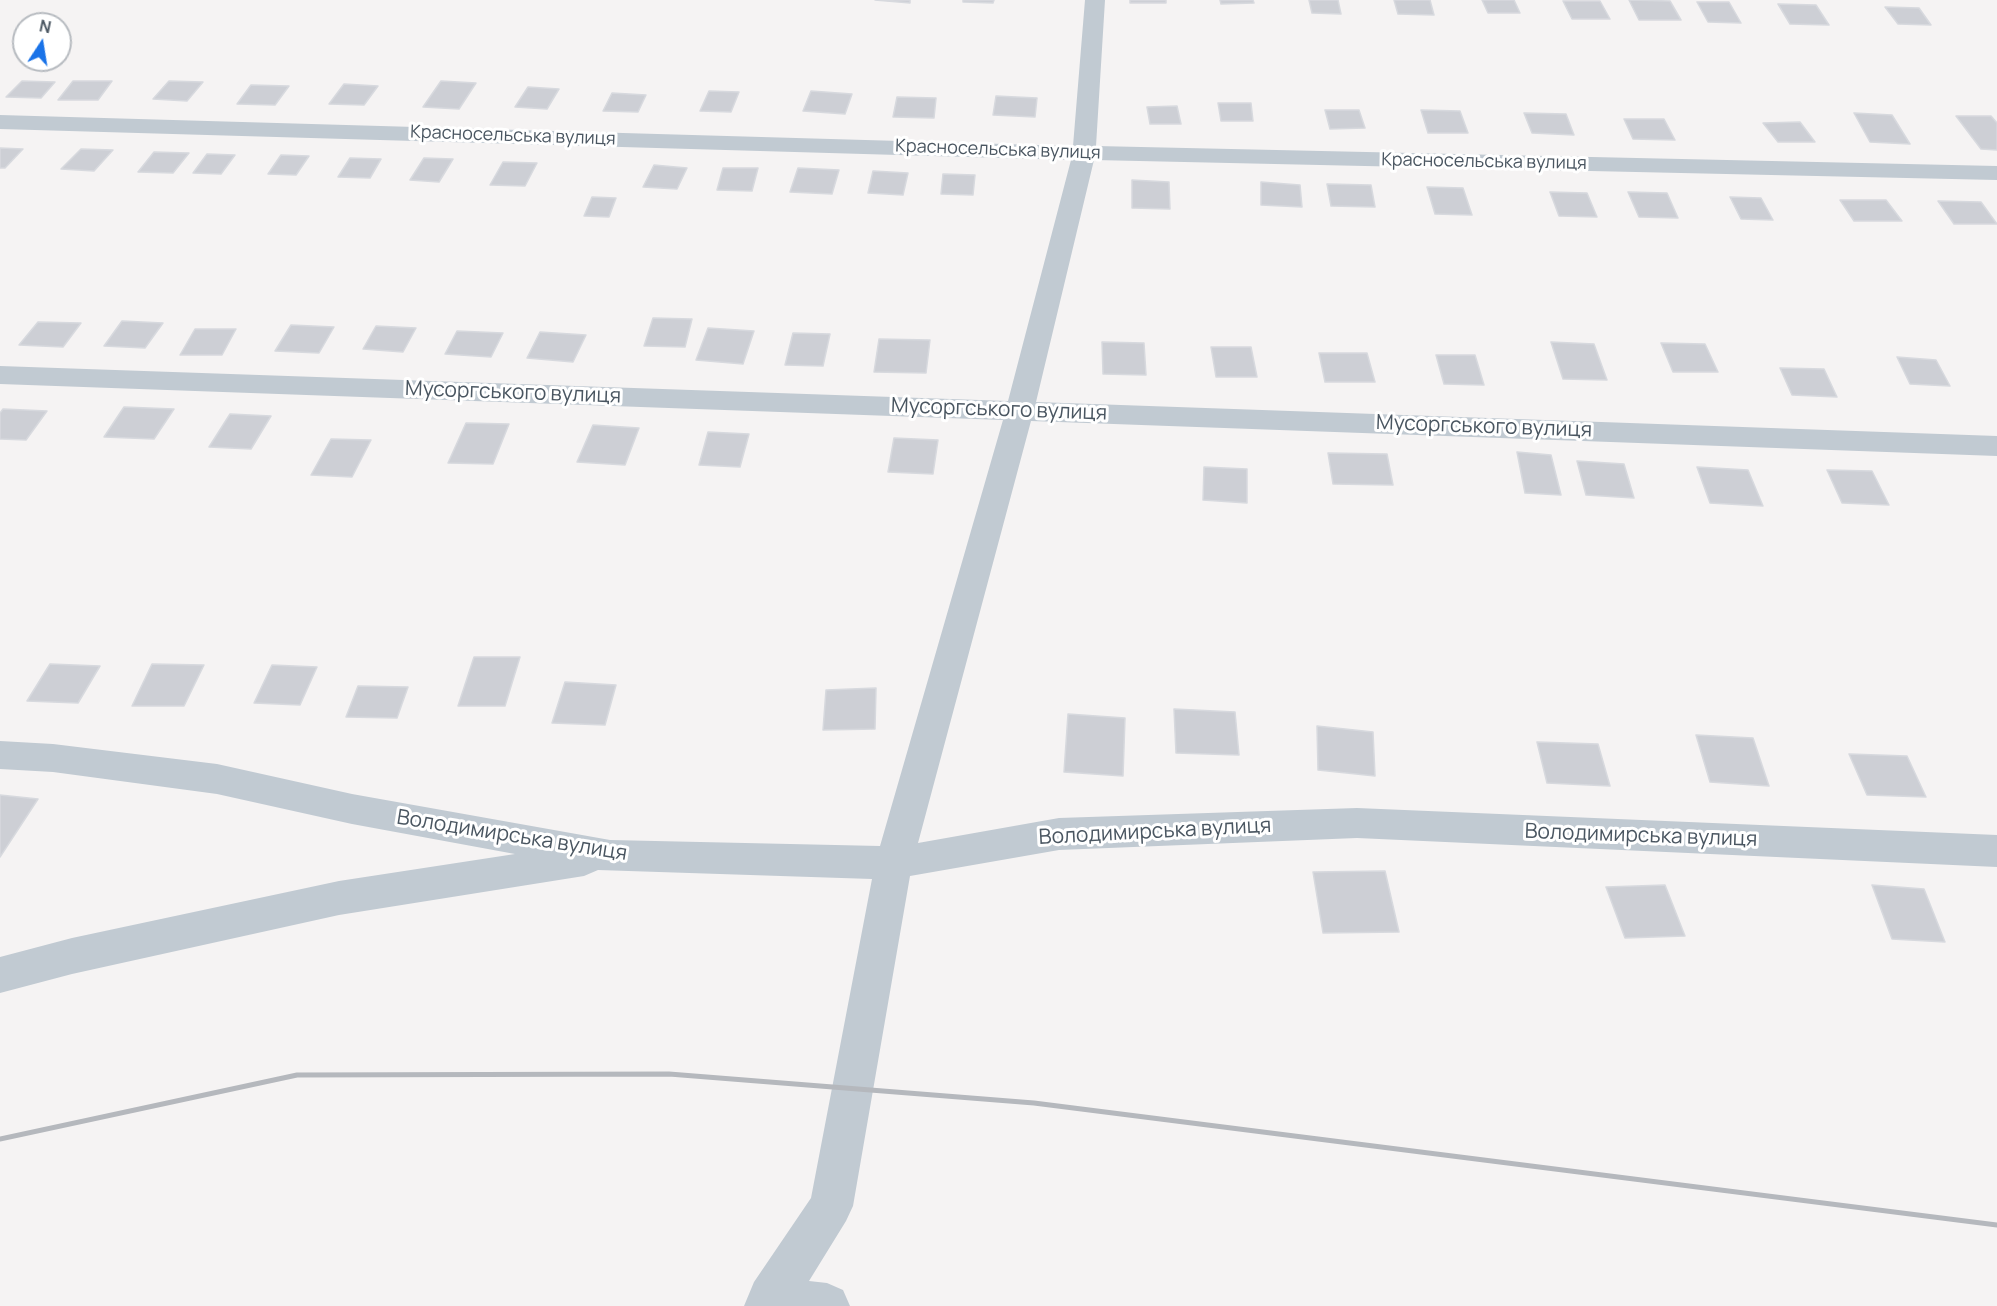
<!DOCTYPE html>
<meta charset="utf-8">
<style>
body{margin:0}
#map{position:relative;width:1997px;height:1306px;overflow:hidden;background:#f5f3f3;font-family:Manrope,sans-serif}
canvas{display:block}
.north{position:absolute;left:12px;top:12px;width:60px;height:60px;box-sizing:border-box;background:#fff;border:2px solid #b7bbc0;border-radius:50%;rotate:12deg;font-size:16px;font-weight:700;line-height:24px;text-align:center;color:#4a5661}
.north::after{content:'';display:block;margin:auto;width:21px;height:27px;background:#1a73e8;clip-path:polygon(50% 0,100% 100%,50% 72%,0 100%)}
</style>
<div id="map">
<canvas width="1997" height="1306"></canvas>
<div class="north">N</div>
</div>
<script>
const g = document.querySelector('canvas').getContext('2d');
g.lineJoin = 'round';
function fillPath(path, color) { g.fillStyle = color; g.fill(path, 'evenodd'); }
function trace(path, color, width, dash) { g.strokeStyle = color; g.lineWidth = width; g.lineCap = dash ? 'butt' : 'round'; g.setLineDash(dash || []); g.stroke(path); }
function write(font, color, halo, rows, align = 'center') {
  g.font = font + ' Manrope,sans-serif'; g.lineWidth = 6; g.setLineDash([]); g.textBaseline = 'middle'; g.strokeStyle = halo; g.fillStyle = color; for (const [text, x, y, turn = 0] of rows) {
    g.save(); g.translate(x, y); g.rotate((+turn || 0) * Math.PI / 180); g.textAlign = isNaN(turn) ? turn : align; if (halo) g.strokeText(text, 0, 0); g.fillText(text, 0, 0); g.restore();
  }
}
const building = new Path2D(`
 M875,0H910V3Z
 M963,0H994L993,3L963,2Z
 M1130,0H1166V3H1130Z
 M1220,0H1253L1254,3L1221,4Z
 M1309,0H1338L1341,14L1312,13Z
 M1394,0H1430L1434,15L1398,14Z
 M1482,0H1514L1520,13H1488Z
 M1629,0L1670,1L1681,20H1639Z
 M1563,1H1600L1610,19H1572Z
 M1697,2H1729L1741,23L1708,22Z
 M1778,4L1816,5L1829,25L1790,24Z
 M1885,7L1919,8L1931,25L1898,24Z
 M22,81L55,82L41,98L6,97Z
 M73,81H112L98,100H58Z
 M169,81L203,82L187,101L153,99Z
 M441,81L476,83L459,109L423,107Z
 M344,84L378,86L364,105L329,104Z
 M251,85L289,86L275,105L237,104Z
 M528,87L559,89L547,109L515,107Z
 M709,91L739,92L731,112L700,111Z
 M811,91L852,94L845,114L803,111Z
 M612,93L646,95L638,112L603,111Z
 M996,96L1037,98L1035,117L993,115Z
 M897,97L936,98L934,118L893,117Z
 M1218,103H1251L1253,121H1221Z
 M1177,106L1181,124H1150L1147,107Z
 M1325,110H1359L1365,128L1330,129Z
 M1421,110L1460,111L1468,133H1428Z
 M1524,113L1566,114L1574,135L1532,133Z
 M1854,113L1892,115L1910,144L1870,142Z
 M1956,116H1991L1997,123V150L1981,149Z
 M1624,119H1664L1675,140L1633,139Z
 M1800,122L1815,142H1778L1763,123Z
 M0,148L23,149L5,168H0Z
 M81,149L113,150L94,171L61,169Z
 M154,152L189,153L173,173L138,172Z
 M207,154L235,155L221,174L193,173Z
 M281,155L309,156L296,175L268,174Z
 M350,158L381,159L370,178L338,177Z
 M424,158L453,159L439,182L410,180Z
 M503,162L537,163L525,186L490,185Z
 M654,165L687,168L677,189L643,187Z
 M723,168H758L752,191L717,190Z
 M798,168L839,170L832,194L790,192Z
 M873,171L908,173L903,195L868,193Z
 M943,174L975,175L973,195L941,194Z
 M1132,180L1169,182L1170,209L1132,208Z
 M1261,182L1300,185L1302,207L1261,205Z
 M1327,184L1371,185L1375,207L1331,206Z
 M1427,187L1463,188L1472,215L1435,214Z
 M1550,192L1587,193L1597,217L1559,216Z
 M1628,192L1667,193L1678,218L1639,217Z
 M592,197L616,198L609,217L584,216Z
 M1730,197L1761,198L1773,220L1741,219Z
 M1840,200H1886L1902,221H1854Z
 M1938,201L1981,202L1997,224H1954Z
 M653,318L692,319L685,347L644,346Z
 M122,321L163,323L145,348L104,346Z
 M38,322L81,323L63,347L19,345Z
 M291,325L334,327L319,353L275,351Z
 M376,326L416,328L403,352L363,349Z
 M708,328L754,331L743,364L696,360Z
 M195,329H236L222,355H180Z
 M457,331L503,333L491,357L445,354Z
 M540,332L586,335L573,362L527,358Z
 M793,333L830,334L823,366L785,365Z
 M879,339L930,340L926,373L874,372Z
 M1102,342L1144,343L1146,375L1103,374Z
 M1551,342L1594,344L1607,380L1563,379Z
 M1661,343L1705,344L1718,372H1673Z
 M1211,347H1251L1257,377H1216Z
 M1319,353H1367L1375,382H1325Z
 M1436,355H1475L1484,385L1444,384Z
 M1897,357L1936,360L1950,386L1910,384Z
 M1780,368L1824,369L1837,397L1792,395Z
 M124,407L174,409L154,439L104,437Z
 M3,409L47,411L26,440L0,439V413Z
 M230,414L271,416L251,449L209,447Z
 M466,423L509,424L493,464L448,463Z
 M593,425L639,428L625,465L577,462Z
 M708,432L749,434L740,467L699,465Z
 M894,438L938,440L933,474L888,472Z
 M331,439L371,440L352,477L311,475Z
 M1517,452L1551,455L1561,495L1525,493Z
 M1328,453L1387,454L1393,485L1333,484Z
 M1577,461L1624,464L1634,498L1586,495Z
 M1204,467L1247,469V503L1203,500Z
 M1697,467L1748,470L1763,506L1710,503Z
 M1827,470L1872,471L1889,505L1842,503Z
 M474,657H520L505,706H458Z
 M50,664L100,666L78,703L27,701Z
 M152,664L204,665L184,706H132Z
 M272,665L317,667L300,705L254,703Z
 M565,682L616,685L605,725L552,723Z
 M358,686L408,687L397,718L346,717Z
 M876,688L875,729L823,730L826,690Z
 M1174,709L1235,712L1239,755L1176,753Z
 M1068,714L1125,718L1123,776L1064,772Z
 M1317,726L1373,732L1375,776L1318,770Z
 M1696,735L1753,738L1769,786L1710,782Z
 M1537,742L1598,744L1610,786L1547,783Z
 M1849,754L1907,756L1926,797L1867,795Z
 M0,795L38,799L0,857Z
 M1385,871L1399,932L1323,933L1313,872Z
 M1665,885L1685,936L1625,938L1606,887Z
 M1872,885L1924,889L1945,942L1892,939Z`);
fillPath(building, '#cdcfd5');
trace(building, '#d7d9de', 1.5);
fillPath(new Path2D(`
 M1085,0H1105L1096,146L1997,166V180L1094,160L1036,402L1997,436V456L1031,421L918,843L1059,818L1357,808L1997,835V867L1357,838L1059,850L910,876L853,1206L846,1221L809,1281L827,1283L843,1290L850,1306H744L754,1282L811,1198L872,879L598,870L584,876L339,915L72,974L0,993V957L72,938L339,881L515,854L352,824L217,794L53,772L0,769V741L53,744L217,764L352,794L610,840L880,846L1003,420L0,384V366L1008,401L1071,160L0,129V115L1073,146Z`), '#c1cad2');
trace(new Path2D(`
 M0,1139L297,1075L669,1074L1034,1103L1997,1225`), '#b5b8bd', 5);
write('18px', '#4a5661', '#fff', [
 ["Красносельська вулиця",513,136,2],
 ["Красносельська вулиця",998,150,2],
 ["Красносельська вулиця",1484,162,1]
]);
write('21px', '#4a5661', '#fff', [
 ["Мусоргського вулиця",513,393,2],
 ["Мусоргського вулиця",999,410,2],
 ["Мусоргського вулиця",1484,427,2],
 ["Володимирська вулиця",1155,832,-3],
 ["Володимирська вулиця",512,836,9],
 ["Володимирська вулиця",1641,836,2]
]);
</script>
